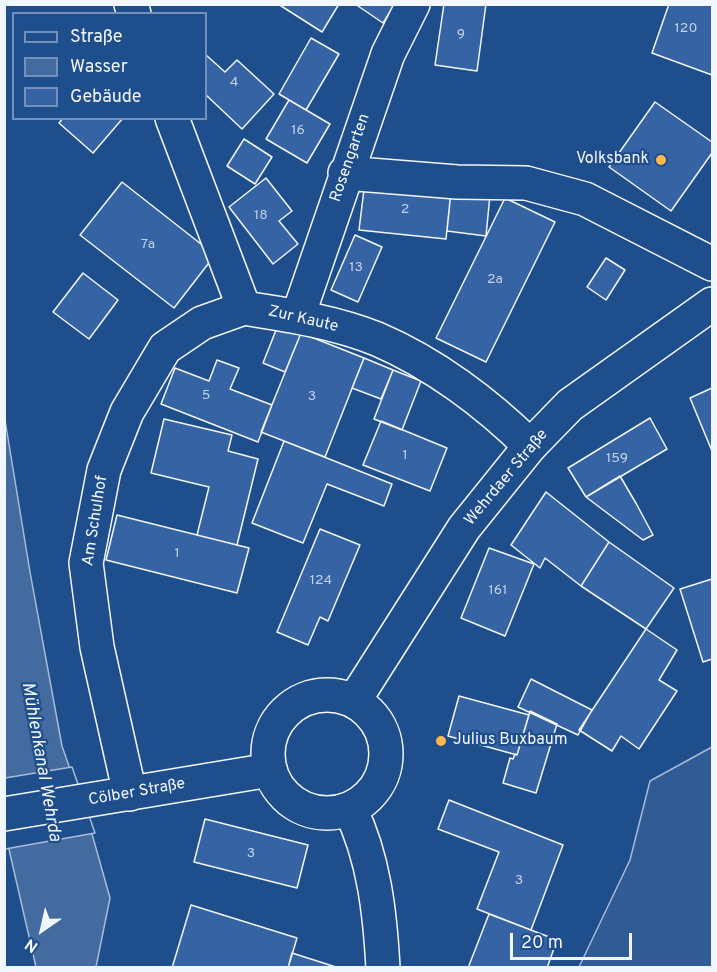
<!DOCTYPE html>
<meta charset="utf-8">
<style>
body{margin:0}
#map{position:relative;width:717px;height:972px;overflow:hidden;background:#1f4e8c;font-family:Overpass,sans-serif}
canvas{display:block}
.frame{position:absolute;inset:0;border:6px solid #f2f6ff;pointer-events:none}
.legend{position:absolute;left:12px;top:12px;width:195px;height:108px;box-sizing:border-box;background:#1f4e8c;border:2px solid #7391ba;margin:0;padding:8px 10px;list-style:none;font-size:18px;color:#f2f6ff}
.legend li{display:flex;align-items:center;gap:12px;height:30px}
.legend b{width:30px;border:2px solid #7391ba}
.north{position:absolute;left:12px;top:900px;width:60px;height:60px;-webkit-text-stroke:4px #1f4e8c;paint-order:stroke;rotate:214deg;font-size:16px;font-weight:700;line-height:24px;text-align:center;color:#f2f6ff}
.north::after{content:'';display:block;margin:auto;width:21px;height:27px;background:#f2f6ff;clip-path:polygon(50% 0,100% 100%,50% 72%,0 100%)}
.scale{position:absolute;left:510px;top:933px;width:122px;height:27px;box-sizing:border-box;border:3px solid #f2f6ff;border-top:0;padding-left:8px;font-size:18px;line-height:21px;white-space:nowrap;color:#f2f6ff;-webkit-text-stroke:4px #1f4e8c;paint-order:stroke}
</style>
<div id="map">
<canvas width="717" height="972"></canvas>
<div class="frame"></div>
<ul class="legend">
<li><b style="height:8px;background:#1f4e8c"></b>Straße</li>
<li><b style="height:16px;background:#446ba0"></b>Wasser</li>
<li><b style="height:16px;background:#3563a3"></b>Gebäude</li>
</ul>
<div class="north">N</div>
<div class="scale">20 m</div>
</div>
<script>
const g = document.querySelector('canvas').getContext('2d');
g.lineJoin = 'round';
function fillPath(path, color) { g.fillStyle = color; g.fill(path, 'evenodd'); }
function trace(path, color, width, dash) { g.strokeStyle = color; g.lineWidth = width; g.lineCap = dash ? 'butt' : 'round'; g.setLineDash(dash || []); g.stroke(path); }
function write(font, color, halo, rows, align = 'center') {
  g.font = font + ' Overpass,sans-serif'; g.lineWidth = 4.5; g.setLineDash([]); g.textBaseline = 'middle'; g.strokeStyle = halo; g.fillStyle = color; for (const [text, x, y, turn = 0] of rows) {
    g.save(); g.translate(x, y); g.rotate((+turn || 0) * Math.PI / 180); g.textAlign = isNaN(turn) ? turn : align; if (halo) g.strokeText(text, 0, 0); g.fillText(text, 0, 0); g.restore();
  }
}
const built = new Path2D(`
 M712,747V967H579L630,860L650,781Z`);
fillPath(built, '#305b95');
trace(built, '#a8bbd7', 1.5);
const water = new Path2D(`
 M4,414L30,572L62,746L90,827L110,898L96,967H36L5,832Z`);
fillPath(water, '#446ba0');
trace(water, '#a8bbd7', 1.5);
const pier = new Path2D(`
 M72,767L95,833L5,849V778Z`);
fillPath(pier, '#1f4e8c');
trace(pier, '#a8bbd7', 1.5);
const building = new Path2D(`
 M278,4H339L322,32Z
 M355,4H395L383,23Z
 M444,4H486L477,71L435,65Z
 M669,4H712V75L652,53Z
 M311,38L339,54L306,110L279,94Z
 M206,55L225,72L237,60L274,94L242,129L206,95Z
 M289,100L330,124L307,163L266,139Z
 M655,102L712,142V153L671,211L609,167Z
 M63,118H123L93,153L59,123Z
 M244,139L272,157L255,184L227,166Z
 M266,178L292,211L279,221L298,244L273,264L229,207Z
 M365,181L451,191L446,239L359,230Z
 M122,182L215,255L174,308L80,235Z
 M451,191L490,195L486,236L447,231Z
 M505,198L555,222L486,362L436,338Z
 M355,235L382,247L358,302L331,290Z
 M606,258L625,270L606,300L587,287Z
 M83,273L118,300L89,339L53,312Z
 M278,325L301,333L285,372L263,363Z
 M301,333L364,358L325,457L261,432Z
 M364,358L393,370L381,399L352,388Z
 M217,360L239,368L230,389L272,405L258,442L161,404L175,368L209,381Z
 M393,370L421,381L402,430L374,419Z
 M712,388V451L690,398Z
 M650,418L667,449L586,497L568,468Z
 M164,419L232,435L228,451L258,459L237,545L197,535L209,487L151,473Z
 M381,421L447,448L430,491L363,465Z
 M284,441L392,484L384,506L327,484L303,543L252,523Z
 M620,476L637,505L653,535L643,540L586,497Z
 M546,492L609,542L581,586L545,558L540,568L511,545Z
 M117,515L249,548L237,593L106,560Z
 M320,529L360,545L328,621L320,617L308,645L277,632Z
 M609,542L674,588L646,629L581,586Z
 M489,548L534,564L505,636L461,618Z
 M712,579V659L703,662L680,589Z
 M646,629L677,650L659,680L677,691L639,749L621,736L612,751L579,730Z
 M531,679L592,710L578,735L518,707Z
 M459,696L529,715L517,755L448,736Z
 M530,711L557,724L536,793L503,783L510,758L513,759L515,754L517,755Z
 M449,800L563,845L531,930L477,909L499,852L438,829Z
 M205,819L308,845L297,888L194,862Z
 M191,905L297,938L288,968H172Z
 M489,914L557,940L547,968H468Z
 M292,953L339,968H288Z`);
fillPath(building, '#3563a3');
trace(building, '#f2f6ff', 1.5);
const minor = new Path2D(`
 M131,4L134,14
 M172,118L244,308C288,315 335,322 377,339C433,363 487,403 530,446
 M345,173L457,182L526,183L585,199L712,264
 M298,316L388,54L413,4
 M130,794L97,647L86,563L104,470L127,412L165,348L202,323L244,308
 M4,814L270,770`);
const major = new Path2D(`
 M268 754a59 59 0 1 1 118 0a59 59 0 1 1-118 0Z
 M354,701L464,528L530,446L570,405L712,304
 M350,809C374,858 380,913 383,968`);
trace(minor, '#f2f6ff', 36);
trace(major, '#f2f6ff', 36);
trace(minor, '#1f4e8c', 33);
trace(major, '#1f4e8c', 33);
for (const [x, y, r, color] of [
 [661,160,6,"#ffb74d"],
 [441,741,6,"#ffb74d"]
]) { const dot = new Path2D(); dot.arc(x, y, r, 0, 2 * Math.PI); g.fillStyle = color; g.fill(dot); trace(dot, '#1f4e8c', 2); }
write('14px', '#c3d1e8', null, [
 ["120",686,29],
 ["9",461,35],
 ["4",234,83],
 ["16",298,131],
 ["2",405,210],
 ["18",261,216],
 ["7a",148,245],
 ["13",356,268],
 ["2a",495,280],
 ["5",206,396],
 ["3",312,397],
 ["1",405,456],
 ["159",617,459],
 ["1",177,554],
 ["124",321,581],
 ["161",498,591],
 ["3",251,854],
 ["3",519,881]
]);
write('16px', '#f2f6ff', '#1f4e8c', [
 ["Rosengarten",351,158,-71],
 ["Zur Kaute",303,320,13],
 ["Wehrdaer Straße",507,478,-50],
 ["Am Schulhof",96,521,-81],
 ["Cölber Straße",137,793,-10]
]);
write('16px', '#f2f6ff', '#1f4e8c', [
 ["Volksbank",649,160],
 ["Julius Buxbaum",453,741,"left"]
], 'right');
write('italic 18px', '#f2f6ff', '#1f4e8c', [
 ["Mühlenkanal Wehrda",40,762,80]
]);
</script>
